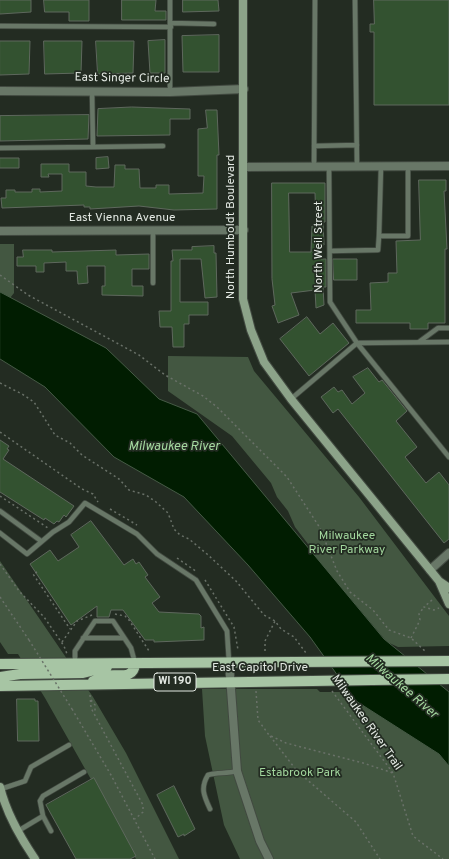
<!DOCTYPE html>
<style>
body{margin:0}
canvas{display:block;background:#232c22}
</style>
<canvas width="449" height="859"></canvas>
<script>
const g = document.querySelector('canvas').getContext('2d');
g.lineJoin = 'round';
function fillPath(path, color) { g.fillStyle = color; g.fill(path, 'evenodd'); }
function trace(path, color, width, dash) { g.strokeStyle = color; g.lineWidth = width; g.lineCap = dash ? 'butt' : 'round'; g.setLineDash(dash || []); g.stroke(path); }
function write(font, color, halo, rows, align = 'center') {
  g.font = font + ' Overpass,sans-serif'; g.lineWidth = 3.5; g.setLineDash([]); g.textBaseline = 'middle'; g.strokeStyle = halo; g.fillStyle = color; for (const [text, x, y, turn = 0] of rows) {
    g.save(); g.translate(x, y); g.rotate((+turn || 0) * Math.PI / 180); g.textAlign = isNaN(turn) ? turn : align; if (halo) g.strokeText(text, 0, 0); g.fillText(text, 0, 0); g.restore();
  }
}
fillPath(new Path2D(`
 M0,244H14V293L10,298L0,292Z
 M168,356L248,357L254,371L359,497L449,616V646L398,647L387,642L351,599L313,563L308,544L295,527L288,511L277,497L271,483L232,436L168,391Z
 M0,561L93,697L126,753L179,859H136L45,698L18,654H8L0,642Z
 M202,689H317L320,692H349L356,701L439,754L449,766V859H240L224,825L205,736Z`), '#435741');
const water = new Path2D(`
 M0,292L106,348L159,399L197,414L384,639L449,692V766L439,754L356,701L310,637L248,565L184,497L114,457L45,387L0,359Z`);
fillPath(water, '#011d01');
trace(water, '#455a45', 1);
const building = new Path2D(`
 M0,0H31V12L0,14Z
 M44,0H89V21H69V12H45Z
 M122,0H156L155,11H166V20H122Z
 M183,0H218L219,11L183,12Z
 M374,0H449V105H374V32H370V24H374Z
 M219,35V72H183L182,36Z
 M165,40V73H150L148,41Z
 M0,41H30L29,74L0,75Z
 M44,41H82L81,73L45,74Z
 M96,41H134L133,73L98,74Z
 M132,107L190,109V119H170V135L97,136L98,109Z
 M206,110H217L219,155H217V209L174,210L139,206L90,209V207H84V205L2,208L1,198H6V190H15V192H32V189H40V192L62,191V174H48L49,177H41V164H69V172H86V186L96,187H114L115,165H125V169H139L140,188H156V185H169V194L203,193L204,176H198V129L207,128Z
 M89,115L88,139L0,141V116Z
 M108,157L109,168L96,169V158Z
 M0,158H19V168H0Z
 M419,180H446V191H444L447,249H445V323H428V329H410V323H356V310H371L370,283L388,282V273H397L396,241L420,240Z
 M272,183H325V222H323L324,245H321V259H326V287H323L324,305L316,308L315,290L291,293L299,315L278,323L272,306L275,305L272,279ZM289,193H315L316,226H312L311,252H290Z
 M214,246V253H216L217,297L205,298L201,259H180V302H208V315H189V324H184V347H173L172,327H160L159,311H171V261H173L172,250H192V247Z
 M23,250H52V252L116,250V255L149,254V269H132V286H143V296L102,295V286H105V266H87L88,283L78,284L77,271H66V262L44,263V272H36V266H17V257H23Z
 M333,259H357V280H334Z
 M307,317L320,334L333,323L349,343L309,376L280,339Z
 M368,368L379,382L382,380L407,411L396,421L417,447L405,457L426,483L439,472L449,485V539L444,543L338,409L333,413L321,397L334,387L338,392L342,390L352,404L365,393L353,377Z
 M0,440L9,446L7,449L9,450L3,459L74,506L66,517L64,515L59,522L57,521L54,524L45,518L44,520L0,492Z
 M91,521L124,565L133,559L136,564L139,562L148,575L145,577L160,597L152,603L159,612L199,614L201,616V628L204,627V640L154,642V640H145L123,610H111L109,617H97V606L71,625L30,564L50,550L58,561L79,547L71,535Z
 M17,699H35V701H38L39,741H18Z
 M94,778L136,856L130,859H76L46,805Z
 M174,786L195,829L184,836V834L178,837L157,795Z`);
fillPath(building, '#335230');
trace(building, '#5e685d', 1);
const lane = new Path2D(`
 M355,0L357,166
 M171,23L214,24
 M0,26L171,27
 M170,92V0
 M314,146L357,145
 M93,147L163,146
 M0,148L93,147L92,90
 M314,166L315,0
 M329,166L330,302L357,343L449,457
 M381,166L379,236H408V166
 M153,231V283
 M330,251L378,250L379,236
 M419,342L438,328H449
 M291,399L357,343L449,342
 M0,511L41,541
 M0,533L27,554L53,532L69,522L85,503L137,534L157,554L196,580L227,631L229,662
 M83,638H124
 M75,663V651L95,621H113L131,648L135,663
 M1,789L25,781L31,767L69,745
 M210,809C204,796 200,788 208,775C218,772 226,774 237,771
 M43,816L51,831
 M18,831L43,816L40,801L43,796L84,772`);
const street = new Path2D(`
 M0,91L170,92L244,89
 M244,167L449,166
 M0,231L244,230
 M430,570L449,553
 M229,662L237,771L260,841L269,859`);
const secondary = new Path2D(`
 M243,0V299L251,330L264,362L291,399L439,581L449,588
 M439,581L449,604
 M0,787C6,812 20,837 35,859`);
const primary = new Path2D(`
 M0,664L295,662
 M0,677L20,674L83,673L107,667
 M372,680L449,679
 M93,681C97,680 101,677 105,676C117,673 134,681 135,663
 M0,686L312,681`);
trace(lane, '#424a41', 6);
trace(street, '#424a41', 10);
trace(secondary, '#424a41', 10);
trace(primary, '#424a41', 12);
trace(new Path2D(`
 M0,275L28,295L139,355L165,375L203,396L217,407L287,477L320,528L337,571L350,592L373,610L389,630L411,638L425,651
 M0,383L22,394L34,402L55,435L70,443L82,455L119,479L129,490L146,495L156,502L168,513L174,529L180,535L189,539L207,554L236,581L264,615L275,621L281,629L294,637L306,653
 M0,432L82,489L93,494L98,502
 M0,496L48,528
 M110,509L137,525
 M177,558L197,572
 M0,564L19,591L44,617L64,646L67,654
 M37,572L33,574L70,629
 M205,580L234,627L238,650
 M0,597L29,640
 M432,600L424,607L434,610L439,608
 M115,614L125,616L129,620L149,651
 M411,638L420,620L419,614L424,607
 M62,642L77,621L92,615
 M265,651V641L275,621
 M256,691L258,720L269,735L286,743L363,763L393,773
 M332,691L393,773L413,836L443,859
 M90,695L91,708L143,805V812L135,819
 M91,700L95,705V711
 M72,709L111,775L155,859
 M270,736L297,771L356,822L380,859`), '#697168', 1.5, [2, 3]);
trace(lane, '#687767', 4.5);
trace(street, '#687767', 8);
trace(secondary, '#8ca389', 8);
trace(primary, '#a7c5a4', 10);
const primaryBridge = new Path2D(`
 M295,662L449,661
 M312,681L372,680`);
trace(primaryBridge, '#424a41', 12, []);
trace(new Path2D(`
 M29,640L72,709`), '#697168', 1.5, [2, 3]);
trace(primaryBridge, '#a7c5a4', 10);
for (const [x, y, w] of [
 [175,682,42]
]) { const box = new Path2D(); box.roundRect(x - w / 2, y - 9, w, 18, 3); g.fillStyle = '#232c22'; g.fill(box); trace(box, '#e3e9e3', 1); }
write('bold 11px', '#e3e9e3', null, [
 ["WI 190",175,682]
]);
write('12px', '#e3e9e3', '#232c22', [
 ["East Singer Circle",122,79,1],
 ["East Vienna Avenue",122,219],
 ["North Humboldt Boulevard",232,227,-90],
 ["North Weil Street",320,247,-90],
 ["East Capitol Drive",260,669],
 ["Milwaukee River Trail",366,723,55]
]);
write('12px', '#a2d69d', '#232c22', [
 ["Milwaukee",347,537],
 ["River Parkway",347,551],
 ["Estabrook Park",300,774]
]);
write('italic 13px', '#a5d9a0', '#232c22', [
 ["Milwaukee River",174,447],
 ["Milwaukee River",401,687,41]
]);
</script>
